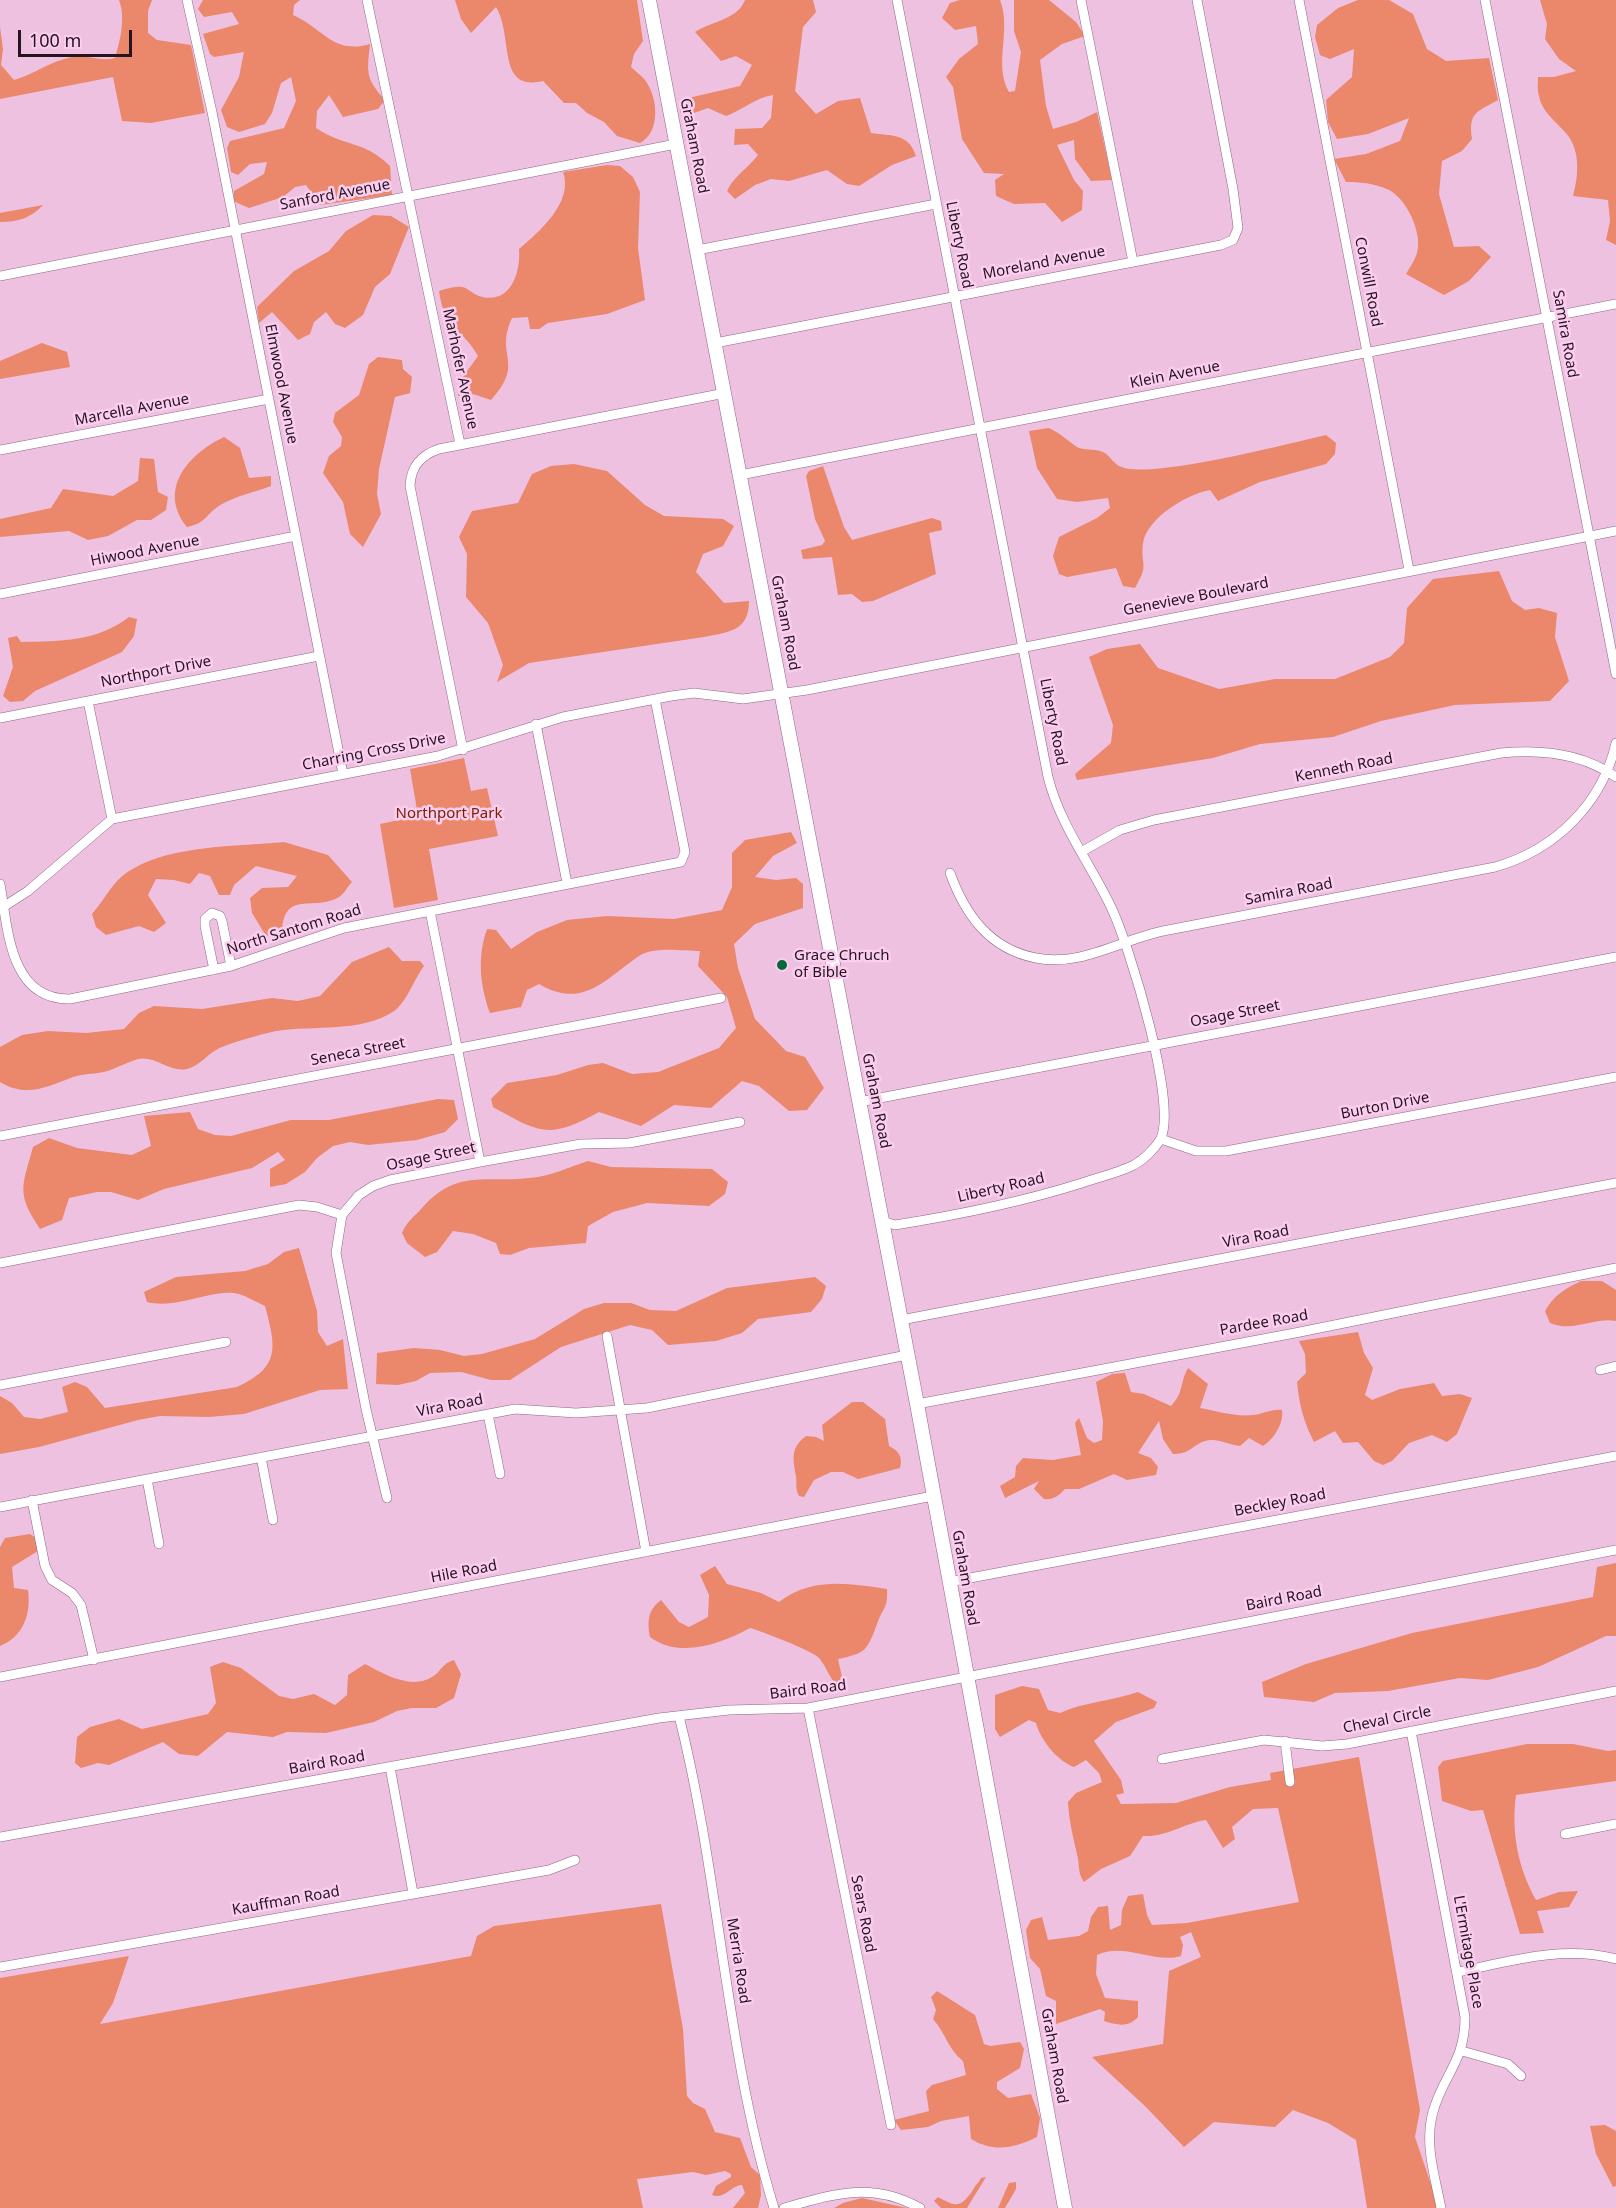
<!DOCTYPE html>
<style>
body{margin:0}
#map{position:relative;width:1616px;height:2208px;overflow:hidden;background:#eec1e1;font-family:"Noto Sans",sans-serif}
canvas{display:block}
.scale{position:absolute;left:18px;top:30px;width:114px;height:27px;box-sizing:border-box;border:3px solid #251521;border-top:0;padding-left:8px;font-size:18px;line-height:21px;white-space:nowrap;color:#251521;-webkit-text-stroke:4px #fbcdee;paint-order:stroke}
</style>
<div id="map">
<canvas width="1616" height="2208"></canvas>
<div class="scale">100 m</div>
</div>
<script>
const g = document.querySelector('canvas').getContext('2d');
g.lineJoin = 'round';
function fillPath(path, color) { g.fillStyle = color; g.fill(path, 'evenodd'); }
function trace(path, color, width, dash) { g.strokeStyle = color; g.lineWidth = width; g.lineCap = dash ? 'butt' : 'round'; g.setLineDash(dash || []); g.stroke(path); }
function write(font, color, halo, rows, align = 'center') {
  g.font = font + ' "Noto Sans",sans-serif'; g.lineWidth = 5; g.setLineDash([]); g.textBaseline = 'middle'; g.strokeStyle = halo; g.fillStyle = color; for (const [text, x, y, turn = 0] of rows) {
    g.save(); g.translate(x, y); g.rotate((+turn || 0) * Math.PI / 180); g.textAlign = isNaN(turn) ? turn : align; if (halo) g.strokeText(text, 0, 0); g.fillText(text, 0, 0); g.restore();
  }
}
fillPath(new Path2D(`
 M119,0H152L148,11V33L157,40L191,45L205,113L151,123L122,121L113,77L0,99V27L3,49L1,65L14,80C35,74 50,61 72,57C88,54 99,62 115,58C120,41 126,18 119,0Z
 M203,0H300L294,5L293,15C323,28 333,55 370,44C367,72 365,78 385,100L378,109L343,117L329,95L317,111L316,128C344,147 364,140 390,166L392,195L320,205L306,185L295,187L283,197L249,208L233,201L234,191L264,174L267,162L250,164L238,175L231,172L227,148L230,141L284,128L296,101L291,77L281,83L272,113L265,124L239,132L227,127L221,110L239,77L244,52L214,57L210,54L203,34L239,24L232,12L204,17L198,9Z
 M455,0H637L643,41L634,54L631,67C635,71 641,75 645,80C658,97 661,132 640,143L617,136L604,122L587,113L576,103H564L543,81C496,92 514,37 496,7L471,33L461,19Z
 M745,0H813L816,12L803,27L795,91L816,114L838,101L860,98L871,133C891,136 909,133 916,156L892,165L859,186L847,184L827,170L789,181L771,179L755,185L735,199L727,191C733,177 748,168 758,155L748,144L734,145L735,129L762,128L771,118L773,95C754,98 743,110 726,116L708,108L694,113H680V100L740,86L752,65L736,56L721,61L695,32C712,21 737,20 745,0Z
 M960,0H1000C1012,30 993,64 1009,92L1015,91L1021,52L1014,31V0H1049L1076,22L1085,36L1062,44L1040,60L1046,106L1053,129L1076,122L1097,112L1112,180L1091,181L1075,159L1074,140L1057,145L1074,180L1083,191L1082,210L1062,222L1045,203L1014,204L996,196L995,180L1004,174L984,173L962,139L953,87L946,77L959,59L978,44L976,26L955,30L942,18L950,3Z
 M1358,0H1389L1413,14L1427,49L1446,61L1489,58L1498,100C1477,112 1468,112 1472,139L1462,151L1442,161L1439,194L1454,247L1479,246L1491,257L1469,281L1444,295L1406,274C1410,267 1415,260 1417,253C1423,233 1406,197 1387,189C1373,183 1360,182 1346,182L1334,159L1366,154L1400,141L1409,118L1368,134L1337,139L1328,122L1326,100L1352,77L1354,49L1330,59L1320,55L1315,37L1317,25L1338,8Z
 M1540,0H1616V245L1606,240L1610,221L1608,200L1573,196C1579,174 1581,147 1563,130C1554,120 1541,110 1539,96C1537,90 1538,83 1538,77H1554L1576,71L1559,59L1545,39L1547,24Z
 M607,165L620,166L633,177L640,192L638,248L645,300L607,314L548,323L539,329H530L528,317L512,318C494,356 526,362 491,400L470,393L458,396L460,381L478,356C462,327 445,332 439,291C446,289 456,286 462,287C468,288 473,294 479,296C510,306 521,273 519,249C539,232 574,202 563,172Z
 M43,205C31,218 18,222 0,222V213Z
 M373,215L391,216L409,227L390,274L375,287L363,315L345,328L335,324L326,312L314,322L310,334L298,340L272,312L259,323L257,307L294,271L329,251L346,231Z
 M42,343L67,352L70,367L0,379V361Z
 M378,357L402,360L403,369L412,377L410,393L395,397L379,469L377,494L381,514L363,547L350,534L343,502L323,473L329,456L341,446L342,437L333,422L335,413L359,395L369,364Z
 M1049,428C1059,432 1073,445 1079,448C1088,451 1096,448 1105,453C1110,457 1114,463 1119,466C1147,481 1290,443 1326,435L1336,443L1335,454L1326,464L1260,482L1218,501L1210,490C1187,494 1147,518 1143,543C1140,567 1150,562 1135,588L1123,586L1116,568L1067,577L1059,574L1053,556L1059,537L1097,518L1110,508L1108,498L1077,502L1057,499L1037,468L1029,431Z
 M224,437L240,448L249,478L271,476V486C255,492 236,496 222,504C205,514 207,523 187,527C157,490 188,454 224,437Z
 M140,458L154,459L158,492L168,497L166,510L151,520H137L108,536L88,540L69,531L0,537V519L51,508L63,489L113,496L138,481Z
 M574,464L607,471L645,505L664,516L723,519L734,526L723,546L703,554L696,572L724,603L749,601C749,631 729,632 704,637L529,663L497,682L503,665L488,623L466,597L467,554L459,537L472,511L518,503L532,474L551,466Z
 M823,466L844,527L852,540L932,518L941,521L942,530L929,533L936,574L873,601L862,602L852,594L838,595L832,557L803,559L801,550L822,545L825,541L815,519L806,476L809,471Z
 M1499,571L1512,601L1525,610L1539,608L1557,613L1555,637L1569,681L1550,701L1455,705L1381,721L1333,737L1260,744L1213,758L1077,780L1075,774L1111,743L1113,725L1089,657L1107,649L1140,644L1158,668L1219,689L1275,679H1335L1390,657L1404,643L1407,608L1433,579Z
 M129,617L137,619L134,636L122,652L35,691L23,701L10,702L3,696L13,667L8,638L17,636L21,642C61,641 96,642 129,617Z
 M464,758L471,791L487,788L498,836L429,849L438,900L394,908L380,824L418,816L410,769Z
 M791,832L797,843L773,856L755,877L776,880L796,878L803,884V908L755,924L734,944L738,968L755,1019L786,1051L805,1057L824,1088L807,1110L789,1111L759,1086L742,1081L711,1108L674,1105L641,1126L599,1112C550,1139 541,1134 493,1107L491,1099L507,1083L557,1075L588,1065L603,1063L632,1074L658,1072L719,1048L736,1028L727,997L698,966L700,951C683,951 654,946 639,956C605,979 583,1010 539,984L527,990L521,1007L490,1013C480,986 477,957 487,929L496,930L511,949L537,932L567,920L607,916L674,919L722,910L732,887V853L745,840Z
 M284,842L328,855L352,882C348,886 344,894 339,897C314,912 284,889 282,932L266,936L252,913L250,898L262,888L288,887L297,876L256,866L234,885L230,895H219L210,876L199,873L190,884L174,880L156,879L148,895L166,923L154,932L139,926L106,935L96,927L92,914C101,904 108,891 117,881C154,844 235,847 284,842Z
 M389,947L402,961H420L424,966C414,979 407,1002 394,1011C362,1033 313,1025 277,1031C268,1032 223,1045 216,1050C207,1055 201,1064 190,1068C171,1075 157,1055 138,1059C129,1062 122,1065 113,1069C104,1074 85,1073 73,1077C46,1087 27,1098 0,1082V1047L22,1035L48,1031L86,1033L124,1029L139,1013L154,1006L202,1009L272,998L298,1001L320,996L352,962Z
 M438,1099L454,1100L458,1119L445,1132L417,1140L368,1145L350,1142L333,1146L317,1158L305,1172L286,1184L270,1187V1169L285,1160L278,1152L252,1168L164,1189L138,1200L111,1192H97L69,1198L62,1220L40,1229C16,1193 22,1187 33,1147L49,1138L77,1148L132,1155L151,1146L144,1116L190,1112L198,1129L215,1135L231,1136L291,1120H329Z
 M588,1161L611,1167L712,1169L728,1182L725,1194L709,1206L647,1203L613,1212L588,1226L586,1243L529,1248L510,1255L500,1254L496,1243L473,1234L453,1231L437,1252L425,1257L407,1243L402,1233C407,1221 414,1217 422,1208C457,1169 483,1183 529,1178C549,1177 569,1167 588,1161Z
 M299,1248L317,1311L318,1332L327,1346L343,1339L348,1389L320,1390L244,1414L209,1417L160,1416L138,1420L39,1447L0,1454V1396L12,1403L24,1417L40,1419L68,1412L62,1387L75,1382L87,1387L105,1408L237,1387C281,1367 276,1347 265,1306C256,1302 248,1297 239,1294C214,1287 178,1310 147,1302L144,1292L176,1277L245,1271L268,1264L284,1252Z
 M815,1277L826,1286L822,1299L811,1312L758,1319L742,1333L716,1341L668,1345L652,1330L630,1325L561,1347L510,1380H491L461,1372L430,1373L416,1381L398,1385L376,1384L377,1353L414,1348L440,1350L464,1356L482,1354L535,1339L584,1309L604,1303H631L650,1310L676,1311L727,1288Z
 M1581,1281H1602L1616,1290V1321C1593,1317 1574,1333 1550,1323L1545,1311C1554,1295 1565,1289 1581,1281Z
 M1358,1332L1364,1353L1373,1368L1365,1395L1372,1400L1400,1389L1434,1383L1442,1396L1460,1394L1472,1398L1457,1434L1447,1442L1432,1435L1409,1443L1392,1461L1383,1465L1374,1461L1358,1442L1343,1443L1335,1431L1314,1442C1304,1423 1299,1404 1297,1382L1306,1373L1305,1354L1299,1341Z
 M1188,1368L1208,1384L1200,1408C1217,1411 1235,1417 1253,1415C1264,1414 1270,1409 1282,1410C1284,1423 1274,1439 1263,1446L1249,1438L1240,1446C1229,1445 1216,1437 1205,1441C1192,1445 1191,1454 1173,1454L1163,1439L1159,1421L1138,1453L1151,1458L1158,1467L1156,1475L1127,1480L1114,1474L1079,1489H1065C1058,1496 1054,1500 1044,1499L1034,1489L1039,1481L1005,1498L1000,1486L1015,1477L1016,1466L1023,1458L1053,1460L1081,1455L1075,1423L1079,1418L1087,1438L1094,1443L1102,1440L1103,1421L1096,1382L1112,1374L1125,1373L1131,1392L1144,1394L1171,1406C1185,1391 1179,1384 1188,1368Z
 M852,1402H863L885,1419L889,1446C899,1451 903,1457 900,1468L858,1479L843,1472H831L814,1480L804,1497L799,1496C795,1488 797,1484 796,1476C793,1459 790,1448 806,1436L816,1437L824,1441L822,1425Z
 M30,1534L36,1538L38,1551L12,1567L14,1588L28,1590C31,1614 24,1636 0,1646V1547L5,1538Z
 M1616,1563V1636H1606L1538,1667L1488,1680L1460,1678L1388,1691L1335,1693L1314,1702L1264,1697L1262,1682L1306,1664L1412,1633L1593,1597L1597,1567Z
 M715,1566L727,1584L761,1593L779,1602C811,1577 849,1583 887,1589C888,1609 883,1607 877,1624C867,1651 866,1653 838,1659L842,1677L837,1686C829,1677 826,1666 819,1658C813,1651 761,1631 750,1628C721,1644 679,1659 650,1637C647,1621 648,1610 661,1600L679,1622L689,1627L708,1617L709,1595L700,1575Z
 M454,1660L461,1674L454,1698L436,1708H412L397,1711L374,1722L326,1733L287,1732L273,1737L227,1732L198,1756L179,1754L163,1742L109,1765L98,1763L81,1768L75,1763L77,1737L90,1727L119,1719L142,1729L208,1714L216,1703L210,1667L223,1662L241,1668L279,1696L293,1699L314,1694L335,1705L347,1695L348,1675L365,1664C384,1674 411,1690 432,1677C441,1672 442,1663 454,1660Z
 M1022,1686L1039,1689L1048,1710L1060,1713C1084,1702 1112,1701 1138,1692L1157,1702L1154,1708L1116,1722L1094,1741L1121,1780L1124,1793L1116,1795L1121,1804L1176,1803L1230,1787L1271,1780L1270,1773L1359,1757L1420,2110L1415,2137L1439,2208H1367L1356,2140L1328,2123L1293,2110L1275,2127L1214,2122L1184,2147L1146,2107L1092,2057L1163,2044L1169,1971L1201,1957L1191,1932L1180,1937L1183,1945L1181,1956C1154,1964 1124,1942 1097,1955L1096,1974L1105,1998L1138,2001V2017C1128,2028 1117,2025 1104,2021L1105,2012L1100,2009L1056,2024V2001L1046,1996L1040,1969L1030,1958L1026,1930L1031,1920L1042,1917L1048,1940L1079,1936L1088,1931L1091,1917L1098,1907L1108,1906L1110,1930L1121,1925L1122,1910L1128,1896L1143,1894L1147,1915L1152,1925L1187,1923L1299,1902L1278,1808L1253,1809L1232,1827L1235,1839L1223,1848L1206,1820C1181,1824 1168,1837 1143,1836L1130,1856L1101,1869L1084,1882C1077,1872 1080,1865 1077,1854C1073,1836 1069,1821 1068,1802L1076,1793L1102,1782L1099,1773L1086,1760L1074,1767C1057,1761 1040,1739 1036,1723L1029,1720L1000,1737L995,1729V1695Z
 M1527,1744H1573L1608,1751L1616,1750V1781L1516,1795C1511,1832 1518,1868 1536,1900L1559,1892L1578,1891L1569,1907L1537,1911L1544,1933L1520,1934L1483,1810L1471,1811L1442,1801L1438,1767L1443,1761Z
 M661,1904L683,2029L687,2096L693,2103L705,2109L715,2132L740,2138L751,2167L760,2175L761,2195L758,2208H733L745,2193L742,2185C731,2185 725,2200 712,2195L716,2186L731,2177V2174L725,2171L706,2175L693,2172L637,2179L643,2208H0V1978L129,1956L113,2003L100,2024L471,1956L477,1936L494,1926Z
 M937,1991L975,2015L984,2044L990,2046L1020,2042L1024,2049L1020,2068L997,2082V2089L1008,2098L1031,2094L1040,2118L1037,2137C1015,2148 994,2153 971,2139L969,2116L941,2121L928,2127L901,2130L894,2120L929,2111L926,2091L932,2085L966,2075L963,2061C949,2051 945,2032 933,2019L936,2010L931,1997Z
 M1605,2125L1616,2131V2186L1613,2187L1596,2154L1590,2126Z
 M986,2177L967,2208H941L934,2201L938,2197C957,2208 961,2207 973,2190C975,2185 979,2183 981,2178Z
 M1016,2182V2189L1005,2208H998L1009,2183Z
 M862,2198L907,2208H834L843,2203Z`), '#eb876b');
const minor = new Path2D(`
 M187,0L212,112L343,774
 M367,0L460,444
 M1081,0L1133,262
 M1299,0L1409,570
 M1485,0L1616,674
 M697,250L936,204
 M0,276L676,144
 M715,343L1221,245L1233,240L1238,228L1233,189L1197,0
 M0,450L269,399
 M740,475L1616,304
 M0,594L296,536
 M88,701L112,819
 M0,718L319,656
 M536,724L567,883
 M463,750L410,486C411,466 421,455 439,449L725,393
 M1081,852L1120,830L1154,820L1501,753C1541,749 1582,753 1616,777
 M950,873C965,914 989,949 1036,958C1081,967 1120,940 1163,931C1274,909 1384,889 1495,867C1555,850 1602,804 1616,743
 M0,884C8,928 9,1000 70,999L231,966L344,928L681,862L685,852L655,699
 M0,909L28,891L112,819L438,756L563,717L671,696L694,693L743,699L807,690L1616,531
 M430,911L480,1162
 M214,970L205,926V919L212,913L220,916L222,921L231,966
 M859,1102L1616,957
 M0,1136L721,998
 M1161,1139L1196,1151H1226L1616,1077
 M882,1221L895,1225C958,1215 1022,1202 1082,1183C1099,1177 1118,1173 1134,1165C1143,1160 1154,1150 1160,1140C1179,1107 1129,944 1111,907C1090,863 1060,825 1048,777L897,0
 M0,1263L299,1205L317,1207L342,1215
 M901,1320L1616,1183
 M607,1336L646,1552
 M1600,1370L1616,1366
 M0,1385L226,1342
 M917,1404L1295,1333L1616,1268
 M488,1414L500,1474
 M261,1457L273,1520
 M147,1479L159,1544
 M387,1498L366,1409L336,1253L342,1215L359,1195L373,1186L390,1180L480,1162L581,1144L629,1143L740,1122
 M32,1500L45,1566L52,1580L72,1593L81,1605L94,1660
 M0,1507L515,1409L576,1413L647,1408L907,1355
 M949,1582L1616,1456
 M0,1677L933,1496
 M808,1708L891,2125
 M679,1716C720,1878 725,2048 774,2208
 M1411,1731L1465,2017C1465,2062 1443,2075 1433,2112C1424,2144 1435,2177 1441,2208
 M1285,1741L1290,1782
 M1162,1759L1264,1740L1322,1746L1347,1744L1616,1691
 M390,1767L413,1893
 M1565,1834L1616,1824
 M0,1837L659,1718L729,1710L808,1708L1616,1550
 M0,1967L549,1870L575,1860
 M1458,1972C1511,1961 1562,1945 1616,1959
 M1462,2051L1508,2064L1521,2076
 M784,2208C834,2194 871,2181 920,2208`);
const secondary = new Path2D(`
 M649,0L917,1404L1065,2208`);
trace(minor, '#8e6684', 10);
trace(secondary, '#8e6684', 15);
trace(minor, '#fff', 9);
trace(secondary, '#fff', 14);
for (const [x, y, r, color] of [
 [782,965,6,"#05683d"]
]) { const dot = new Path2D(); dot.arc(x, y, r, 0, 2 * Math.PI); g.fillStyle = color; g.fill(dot); trace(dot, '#fbcdee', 2); }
write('15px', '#251521', '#fbcdee', [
 ["Graham Road",694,146,79],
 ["Sanford Avenue",335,195,-11],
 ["Liberty Road",959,245,79],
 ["Moreland Avenue",1044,263,-11],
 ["Conwill Road",1368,282,79],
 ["Samira Road",1565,334,80],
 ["Marhofer Avenue",460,369,78],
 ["Klein Avenue",1175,375,-11],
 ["Elmwood Avenue",281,384,79],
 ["Marcella Avenue",132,410,-11],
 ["Hiwood Avenue",145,551,-11],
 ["Genevieve Boulevard",1196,597,-11],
 ["Graham Road",785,623,79],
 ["Northport Drive",156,672,-11],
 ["Liberty Road",1053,722,79],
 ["Charring Cross Drive",374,752,-11],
 ["Kenneth Road",1344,768,-11],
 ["Samira Road",1289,892,-11],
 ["North Santom Road",294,930,-17],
 ["Osage Street",1235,1014,-11],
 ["Seneca Street",358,1052,-11],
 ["Graham Road",876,1101,79],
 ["Burton Drive",1385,1106,-11],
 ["Osage Street",431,1157,-12],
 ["Liberty Road",1001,1188,-13],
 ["Vira Road",1256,1237,-11],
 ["Pardee Road",1264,1323,-10],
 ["Vira Road",450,1406,-11],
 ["Beckley Road",1280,1503,-11],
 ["Hile Road",464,1572,-11],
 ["Graham Road",965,1578,80],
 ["Baird Road",1284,1599,-11],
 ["Baird Road",808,1690,-7],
 ["Cheval Circle",1387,1720,-11],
 ["Baird Road",327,1763,-10],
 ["Kauffman Road",286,1901,-10],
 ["Sears Road",863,1914,79],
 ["L'Ermitage Place",1468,1952,80],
 ["Merria Road",738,1961,81],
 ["Graham Road",1054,2056,80]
]);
write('15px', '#7c2002', '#fbcdee', [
 ["Northport Park",449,814]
]);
write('15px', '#251521', '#fbcdee', [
 ["Grace Chruch",794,956],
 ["of Bible",794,973]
], 'left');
</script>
